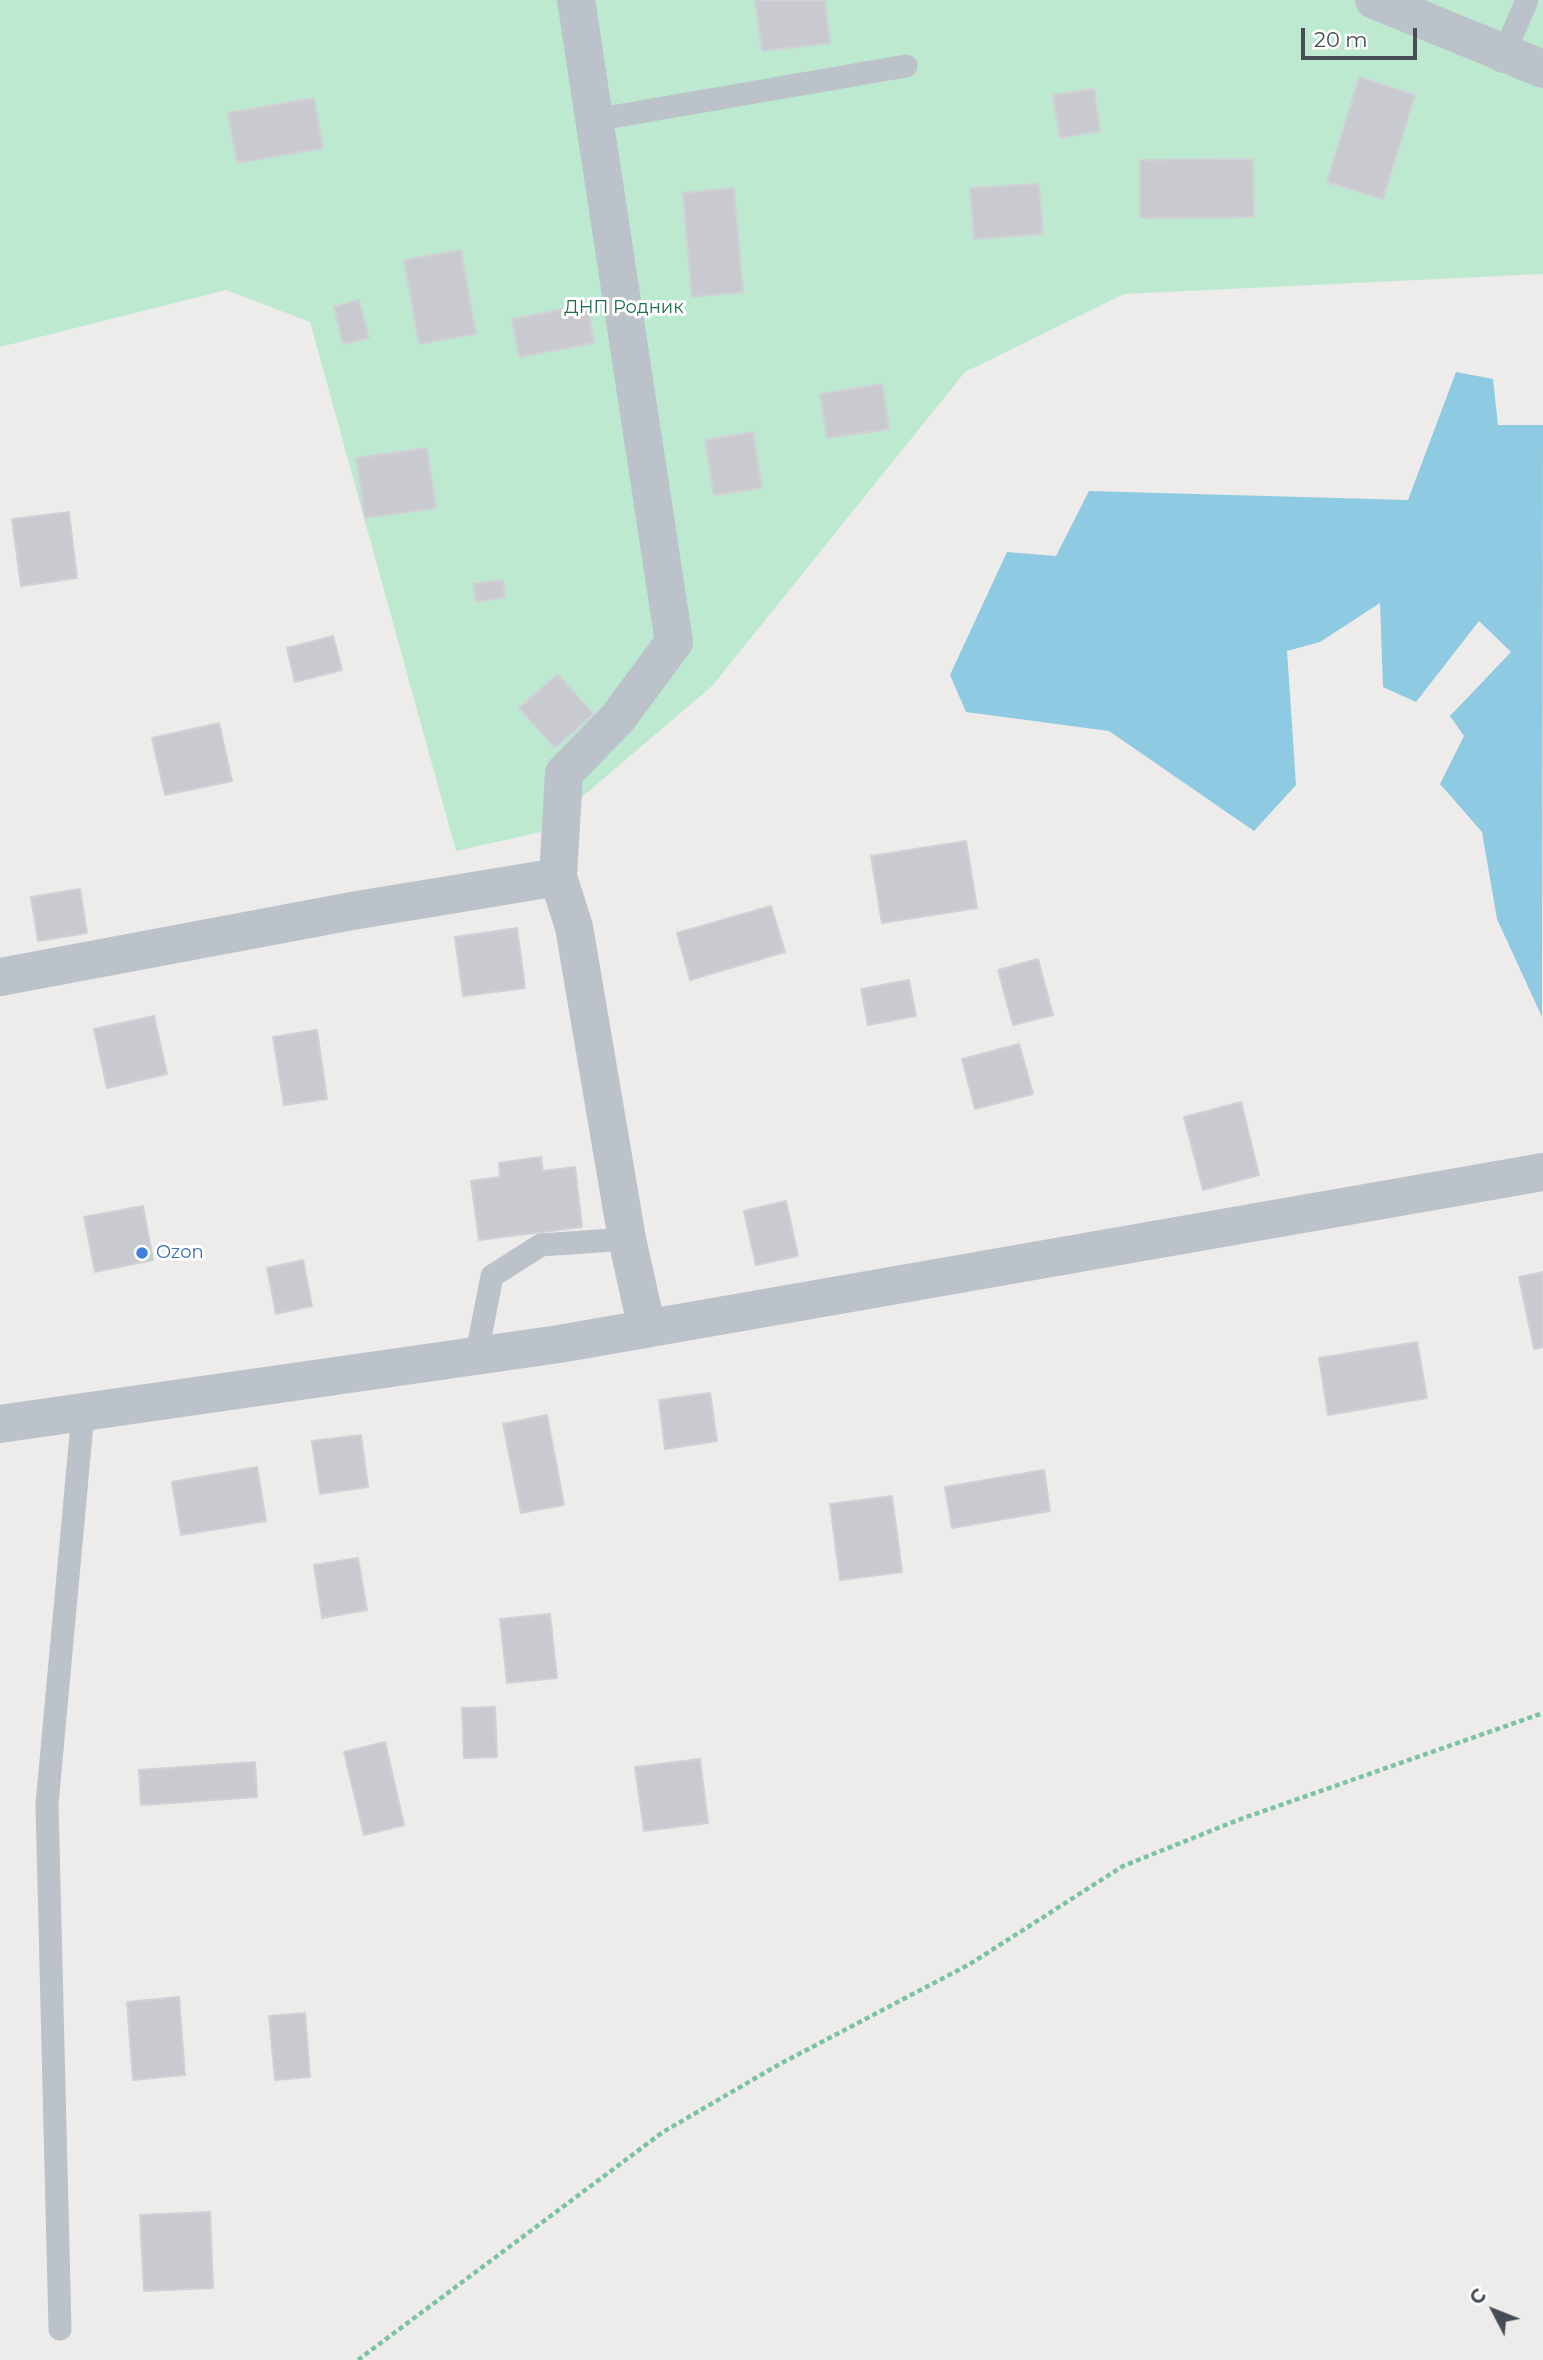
<!DOCTYPE html>
<meta charset="utf-8">
<style>
body{margin:0}
#map{position:relative;width:1543px;height:2360px;overflow:hidden;background:#eeebeb;font-family:Montserrat,sans-serif}
canvas{display:block}
.north{position:absolute;left:1459px;top:2276px;width:70px;height:70px;-webkit-text-stroke:5px #fff;paint-order:stroke;rotate:312deg;font-size:19px;font-weight:700;line-height:28px;text-align:center;color:#464d56}
.north::after{content:'';display:block;margin:auto;width:24px;height:32px;background:#464d56;clip-path:polygon(50% 0,100% 100%,50% 72%,0 100%)}
.scale{position:absolute;left:1301px;top:28px;width:116px;height:32px;box-sizing:border-box;border:4px solid #464d56;border-top:0;padding-left:9px;font-size:21px;line-height:24px;white-space:nowrap;color:#464d56;-webkit-text-stroke:5px #fff;paint-order:stroke}
</style>
<div id="map">
<canvas width="1543" height="2360"></canvas>
<div class="north">С</div>
<div class="scale">20 m</div>
</div>
<script>
const g = document.querySelector('canvas').getContext('2d');
g.lineJoin = 'round';
function fillPath(path, color) { g.fillStyle = color; g.fill(path, 'evenodd'); }
function trace(path, color, width, dash) { g.strokeStyle = color; g.lineWidth = width; g.lineCap = dash ? 'butt' : 'round'; g.setLineDash(dash || []); g.stroke(path); }
function write(font, color, halo, rows, align = 'center') {
  g.font = font + ' Montserrat,sans-serif'; g.lineWidth = 6; g.setLineDash([]); g.textBaseline = 'middle'; g.strokeStyle = halo; g.fillStyle = color; for (const [text, x, y, turn = 0] of rows) {
    g.save(); g.translate(x, y); g.rotate((+turn || 0) * Math.PI / 180); g.textAlign = isNaN(turn) ? turn : align; if (halo) g.strokeText(text, 0, 0); g.fillText(text, 0, 0); g.restore();
  }
}
fillPath(new Path2D(`
 M0,0H1543V274L1124,294L965,372L712,686L541,832L456,851L310,322L226,290L0,347Z`), '#bde9d1');
fillPath(new Path2D(`
 M1456,372L1493,379L1498,425H1543L1542,1017L1497,919L1482,832L1440,784L1464,736L1450,716L1511,652L1479,621L1416,702L1383,687L1380,603L1320,642L1287,651L1296,785L1254,831L1109,731L966,712L950,675L1007,552L1056,556L1089,491L1408,500Z`), '#8ecae1');
const building = new Path2D(`
 M755,0H825L830,43L762,51Z
 M1359,77L1415,95L1383,199L1327,182Z
 M1094,89L1100,131L1060,138L1053,95Z
 M314,98L323,148L237,163L228,113Z
 M1253,159L1254,217L1140,218V160Z
 M1039,184L1043,234L974,239L970,188Z
 M734,188L743,292L692,297L683,193Z
 M461,250L476,334L419,344L404,260Z
 M359,300L369,338L343,344L334,307Z
 M587,305L594,343L519,357L512,319Z
 M882,384L889,429L827,438L820,394Z
 M753,432L762,488L714,495L705,440Z
 M427,448L436,508L365,518L356,458Z
 M69,512L77,578L21,586L12,519Z
 M503,580L505,597L476,602L473,584Z
 M333,636L342,670L295,682L287,648Z
 M558,674L593,714L555,748L519,708Z
 M219,723L232,781L165,795L152,738Z
 M966,841L977,908L882,923L871,856Z
 M80,889L87,933L38,941L31,897Z
 M771,906L785,952L690,980L677,933Z
 M517,928L525,988L463,996L455,937Z
 M1038,959L1053,1015L1013,1025L998,970Z
 M909,980L916,1016L868,1025L861,989Z
 M154,1016L167,1074L107,1088L94,1029Z
 M317,1030L327,1099L284,1105L273,1037Z
 M1019,1044L1033,1094L975,1109L962,1059Z
 M1241,1102L1259,1175L1203,1190L1184,1117Z
 M541,1157L543,1171L575,1167L582,1227L479,1240L471,1181L500,1177L499,1163Z
 M786,1201L798,1256L756,1265L744,1211Z
 M143,1206L153,1260L95,1272L84,1217Z
 M303,1260L312,1306L276,1314L267,1268Z
 M1543,1272V1347L1534,1349L1519,1277Z
 M1417,1342L1427,1398L1328,1415L1319,1358Z
 M710,1393L717,1441L665,1449L659,1400Z
 M547,1415L564,1505L521,1513L503,1424Z
 M361,1435L368,1487L320,1494L312,1441Z
 M257,1467L266,1521L181,1535L172,1482Z
 M1044,1470L1050,1511L952,1528L945,1487Z
 M892,1496L902,1572L840,1580L830,1504Z
 M358,1558L367,1610L322,1618L314,1565Z
 M550,1614L557,1678L507,1683L500,1619Z
 M495,1707L497,1757L464,1758L462,1708Z
 M385,1742L404,1825L364,1835L344,1752Z
 M700,1759L708,1823L644,1831L635,1767Z
 M255,1762L257,1797L141,1805L139,1770Z
 M179,1997L185,2075L133,2080L127,2002Z
 M305,2013L310,2077L275,2080L269,2016Z
 M210,2212L213,2288L144,2291L140,2215Z`);
fillPath(building, '#c9cad0');
trace(building, '#d0d1d6', 2);
trace(new Path2D(`
 M358,2360L663,2132L778,2065L970,1964L1123,1866L1238,1820L1543,1713`), '#79c3a4', 4.5, [5, 3.5]);
trace(new Path2D(`
 M1501,61L1527,0
 M594,120L906,66
 M476,1358L492,1276L541,1245L627,1239
 M60,2329L47,1804L83,1413`), '#bbc2c9', 23);
trace(new Path2D(`
 M1374,0L1543,69
 M558,877L564,773L617,719L674,642L576,0
 M0,977L352,911L558,877L574,927L627,1239L647,1329
 M0,1424L559,1344L1543,1172`), '#bbc2c9', 38);
for (const [x, y, r, color] of [
 [142,1253,7,"#3f7fe0"]
]) { const dot = new Path2D(); dot.arc(x, y, r, 0, 2 * Math.PI); g.fillStyle = color; g.fill(dot); trace(dot, '#fff', 2.5); }
write('18px', '#1f6f4d', '#fff', [
 ["ДНП Родник",624,308]
]);
write('18px', '#366cbe', '#fff', [
 ["Ozon",156,1253]
], 'left');
</script>
